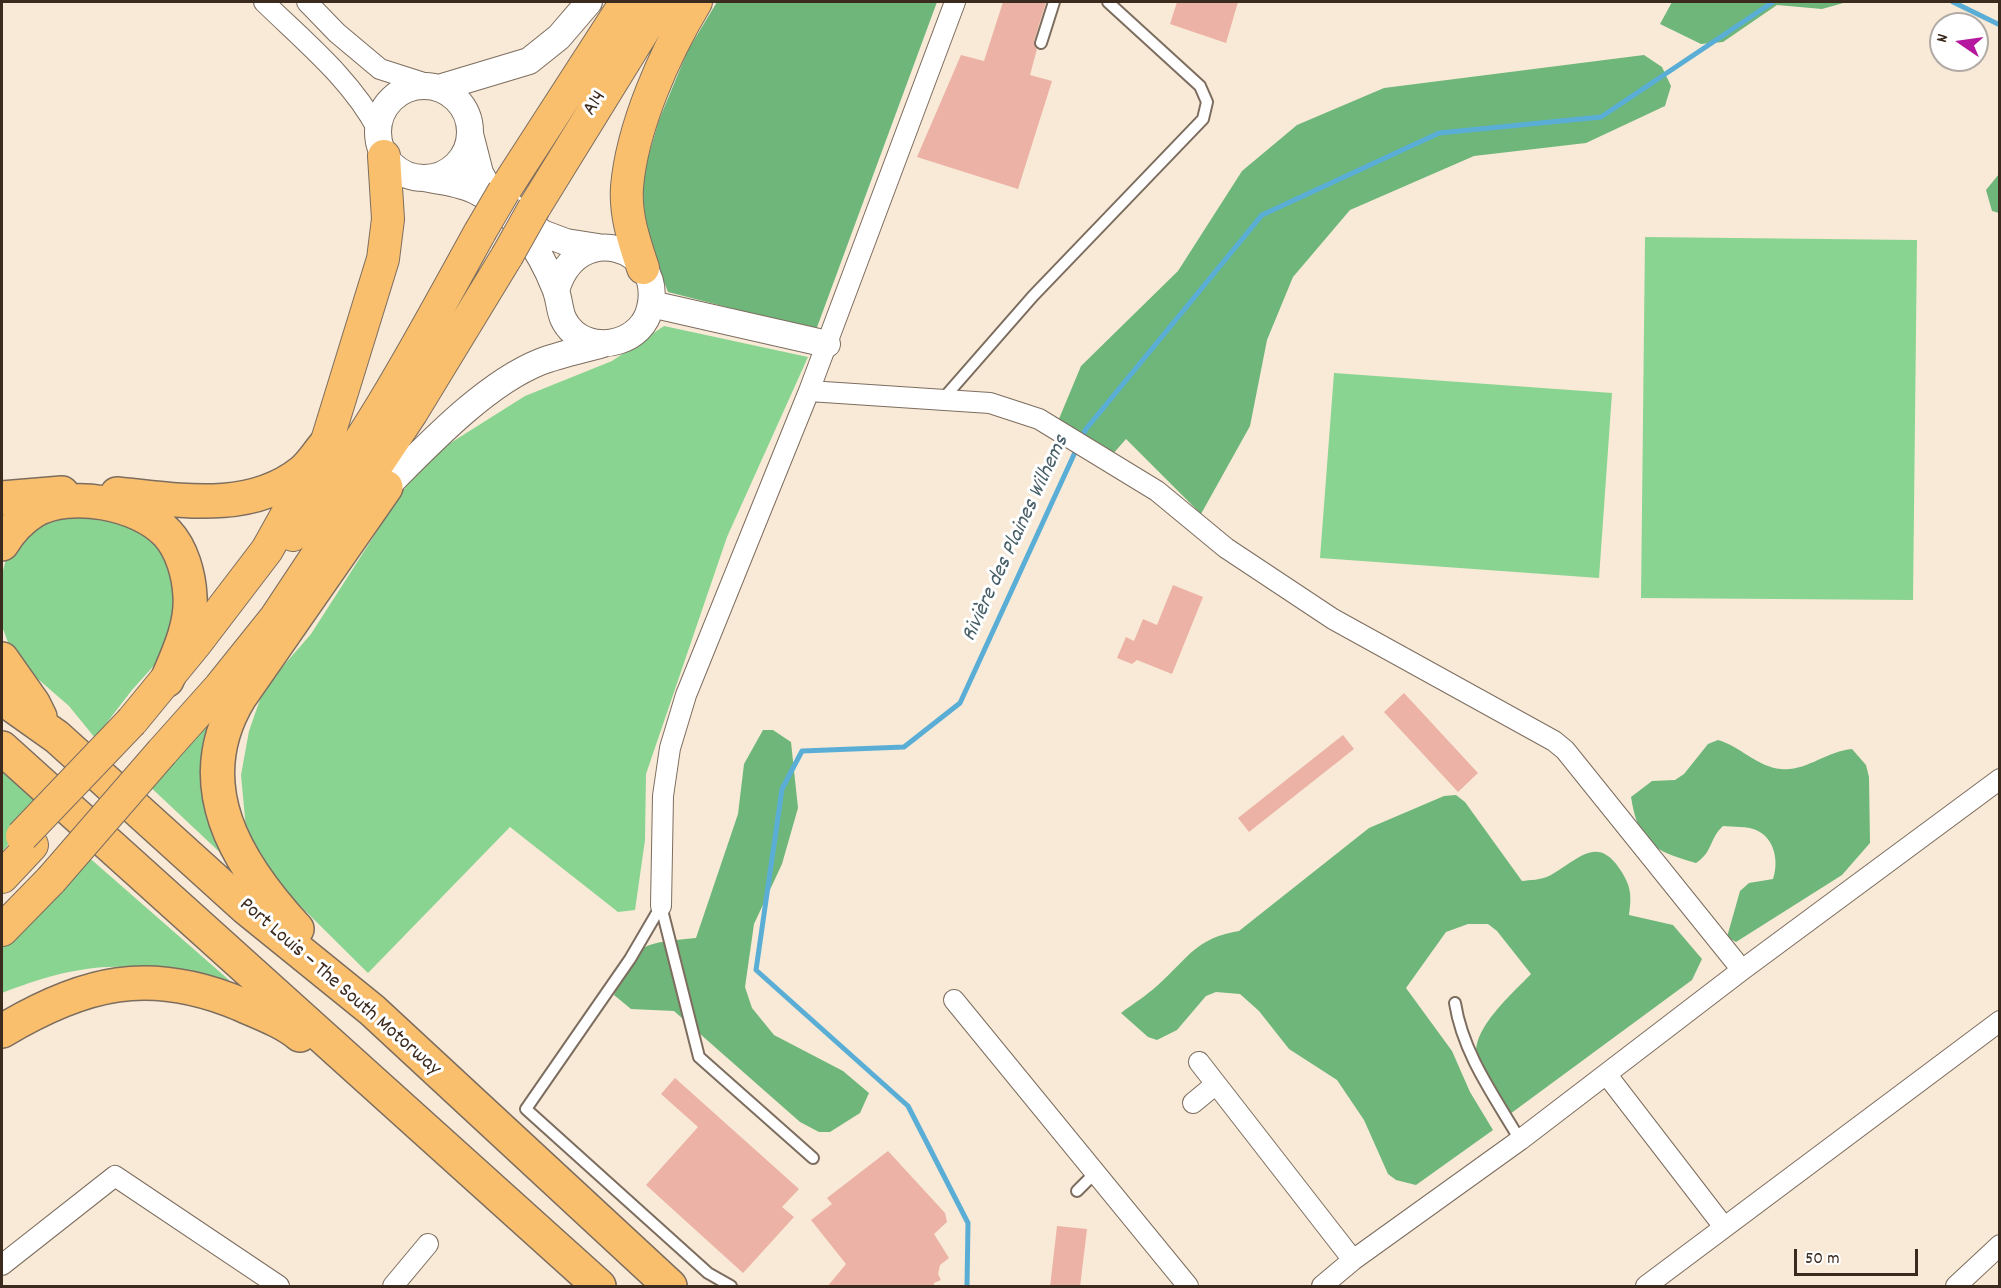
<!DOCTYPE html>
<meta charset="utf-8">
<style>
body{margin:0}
#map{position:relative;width:2001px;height:1288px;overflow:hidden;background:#f8ead7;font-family:Dekko,sans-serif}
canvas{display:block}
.frame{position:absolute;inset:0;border:3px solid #3b2a1e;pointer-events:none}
.north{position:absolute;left:1929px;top:12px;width:60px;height:60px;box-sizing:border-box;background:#fff;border:2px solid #b1aaa5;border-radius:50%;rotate:283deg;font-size:16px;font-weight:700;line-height:24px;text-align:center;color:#3b2a1e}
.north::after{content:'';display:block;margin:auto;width:21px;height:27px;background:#b5179e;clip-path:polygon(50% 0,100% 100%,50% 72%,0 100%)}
.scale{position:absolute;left:1794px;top:1249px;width:124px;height:27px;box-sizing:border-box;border:3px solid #3b2a1e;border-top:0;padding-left:8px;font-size:18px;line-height:21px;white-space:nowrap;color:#3b2a1e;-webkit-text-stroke:4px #fff;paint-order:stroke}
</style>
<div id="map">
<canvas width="2001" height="1288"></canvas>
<div class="frame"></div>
<div class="north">N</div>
<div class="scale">50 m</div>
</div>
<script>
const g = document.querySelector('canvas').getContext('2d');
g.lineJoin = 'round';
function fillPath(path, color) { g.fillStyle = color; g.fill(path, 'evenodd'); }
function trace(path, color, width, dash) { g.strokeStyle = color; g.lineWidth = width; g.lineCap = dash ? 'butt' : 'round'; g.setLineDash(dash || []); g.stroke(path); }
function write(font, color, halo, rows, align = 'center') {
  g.font = font + ' Dekko,sans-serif'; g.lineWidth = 6; g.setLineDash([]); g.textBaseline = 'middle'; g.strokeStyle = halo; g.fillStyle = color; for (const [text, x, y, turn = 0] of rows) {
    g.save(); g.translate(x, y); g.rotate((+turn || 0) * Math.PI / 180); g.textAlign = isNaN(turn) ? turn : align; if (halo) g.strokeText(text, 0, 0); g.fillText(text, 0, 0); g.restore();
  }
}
fillPath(new Path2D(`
 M1645,237L1917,240L1913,600L1641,598Z
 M664,326L808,357L727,537L646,774L645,840L635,910L618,912L510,827L368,973L264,870L246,829L241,775L249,731L264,688L311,634L417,469L452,442L525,396L612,361Z
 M1334,373L1612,393L1599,578L1320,558Z
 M53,513L144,521L180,569L167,651L132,690L95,738L69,706L31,673L10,648L2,626V574L7,556Z
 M210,695L244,875L145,782Z
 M2,771L36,801L23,826L2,852Z
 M85,854L229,980L223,987C194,981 166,972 137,968C92,962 42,977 2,993V941Z`), '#8ad491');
fillPath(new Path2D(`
 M717,2H937L816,330L668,292L646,234L642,178L659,120L688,50Z
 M1672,2H1847L1822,9L1777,5L1723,42L1701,44L1660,24Z
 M1644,55L1662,67L1671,86L1665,106L1586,143L1474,156L1350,210L1293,277L1267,340L1250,426L1201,514L1126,439L1112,455L1056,426L1081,366L1178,271L1242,171L1297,125L1384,88Z
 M1999,174V213L1992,211L1986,190Z
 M763,730H773L791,742L798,808L782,864L754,924L745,987L752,1008L774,1035L843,1071L869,1093L860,1113L830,1132H819L800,1122L674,1011L631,1009L614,995C639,942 637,944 696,938L738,814L744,764Z
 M1718,740C1740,746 1757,767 1781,769C1805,772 1827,751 1852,749L1866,765L1869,777L1870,843L1842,875L1736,942L1727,937L1740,891L1749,883L1773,879C1779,862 1775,838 1756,830C1747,826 1733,827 1723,826C1709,839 1713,852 1696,863C1653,851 1638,842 1631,797L1652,781L1675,780L1684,774L1708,744Z
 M1456,795L1465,802L1522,881C1530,880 1541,880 1549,876C1576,862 1596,834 1619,868C1631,885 1632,895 1629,915L1673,925L1702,959L1692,980L1510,1114C1500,1097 1483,1077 1477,1057C1470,1030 1514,992 1531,974L1497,931L1488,924H1468L1446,932L1406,988L1452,1051L1470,1092L1493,1130L1416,1185L1396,1180L1388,1174L1364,1120L1337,1080L1289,1049L1259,1011L1240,994L1216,992L1206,996L1177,1030L1157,1040L1148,1037L1121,1013C1133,1004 1147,995 1158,985C1188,958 1196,938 1239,931L1369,828L1444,796Z`), '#6fb67b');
trace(new Path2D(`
 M1953,2L2000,25
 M1081,439L1086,429L1262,215L1439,133L1601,117L1773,2
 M967,1286L968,1223L908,1106L756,970L782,789L802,751L904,747L960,703L1077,448`), '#5aaed6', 5);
fillPath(new Path2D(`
 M1003,2H1046L1034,41L1037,49L1030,75L1052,81L1018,189L917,157L961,55L984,61Z
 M1177,2H1238L1226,43L1170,24Z
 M1173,585L1203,597L1172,674L1137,660L1132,664L1117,658L1126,637L1134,641L1143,619L1157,625Z
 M1404,693L1478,773L1458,792L1384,712Z
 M1343,735L1354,749L1249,832L1238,818Z
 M675,1078L799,1189L782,1207L794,1217L743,1273L646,1185L698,1127L661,1094Z
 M888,1151L945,1213L947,1222L934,1234L949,1258L940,1265L938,1274L941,1280L934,1283V1287H827L846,1264L811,1220L832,1204L827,1198Z
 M1057,1226L1087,1229L1080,1287H1050Z`), '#ebb2a5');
const service = new Path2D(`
 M1041,43L1054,2
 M942,400L1033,296L1203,119L1207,102L1200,86L1108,2
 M661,906L630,959L526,1109L708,1273L731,1286
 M661,906L699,1057L813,1158
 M1455,1003C1463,1054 1495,1097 1520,1140
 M1077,1191L1095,1173`);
const minor = new Path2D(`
 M264,2C305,42 351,79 378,130
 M307,2L337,33L380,69L430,85
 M809,391L990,403L1039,419L1157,491L1226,548L1333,619L1554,741L1565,750L1742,970
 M661,906L663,796L670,748L686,695L809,391L955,2
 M954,1000L1188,1286
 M1199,1062L1353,1260
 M1607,1075L1724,1227
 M1193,1103L1216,1084
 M2,1265L115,1176L279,1286
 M393,1286L428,1244
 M1322,1286L1353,1260L1520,1140L1742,970L2000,779
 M1646,1286L2000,1021
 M1956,1286L2000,1245`);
const tertiary = new Path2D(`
 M378 132a46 46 0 1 1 92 0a46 46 0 1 1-92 0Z
 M439,88L529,61L559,37L589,2
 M470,134L480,173L486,184L542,233L566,242L598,247
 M423,178C441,181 460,183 476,191C514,210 540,250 555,288C562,305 557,318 574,333C599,354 643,341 650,308C665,246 576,218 556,291
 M651,304L827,344
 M386,487C428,445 485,384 540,362C560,354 582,350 603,344`);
const primary = new Path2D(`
 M504,191L626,2
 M534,208L661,2
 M643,268C634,241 625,215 627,187C632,127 665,53 696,2
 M293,535C368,440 422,337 480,232
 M276,617L412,412L507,256
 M132,721L196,643L267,550L326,444L383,259L388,219L384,156
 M162,752L220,687L289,601
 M2,877L32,845
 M2,930L51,880`);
const trunk = new Path2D(`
 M117,494C178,500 249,514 302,472C311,465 318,453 326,444
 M2,498L62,493
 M2,544C10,531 21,519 34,511C70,490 139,503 167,533C182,549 189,575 190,596C192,625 178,654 167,680
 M2,659L33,703L40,717
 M2,698L57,737L246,908L372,1010L670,1286
 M2,748L599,1286
 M297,929C236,863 187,784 240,697L386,487
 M2,1031C84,982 149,966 240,1004C260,1013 283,1021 300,1035`);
trace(service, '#7d6d5f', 14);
trace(minor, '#7d6d5f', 22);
trace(tertiary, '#7d6d5f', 28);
trace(primary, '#7d6d5f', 34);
trace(trunk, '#7d6d5f', 36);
trace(service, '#fff', 10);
trace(minor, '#fff', 20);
trace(tertiary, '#fff', 26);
trace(primary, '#f9bf6d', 32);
trace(trunk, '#f9bf6d', 33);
const primaryBridge = new Path2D(`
 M480,232L504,191
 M507,256L534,208
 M22,836L132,721
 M51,880L162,752`);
trace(primaryBridge, '#7d6d5f', 34, []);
trace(primaryBridge, '#f9bf6d', 32);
write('21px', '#3b2a1e', '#fff', [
 ["A14",596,104,-58],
 ["Port Louis – The South Motorway",339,988,41]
]);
write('italic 22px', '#475f68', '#fff', [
 ["Rivière des Plaines Wilhems",1017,539,-65]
]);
</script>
